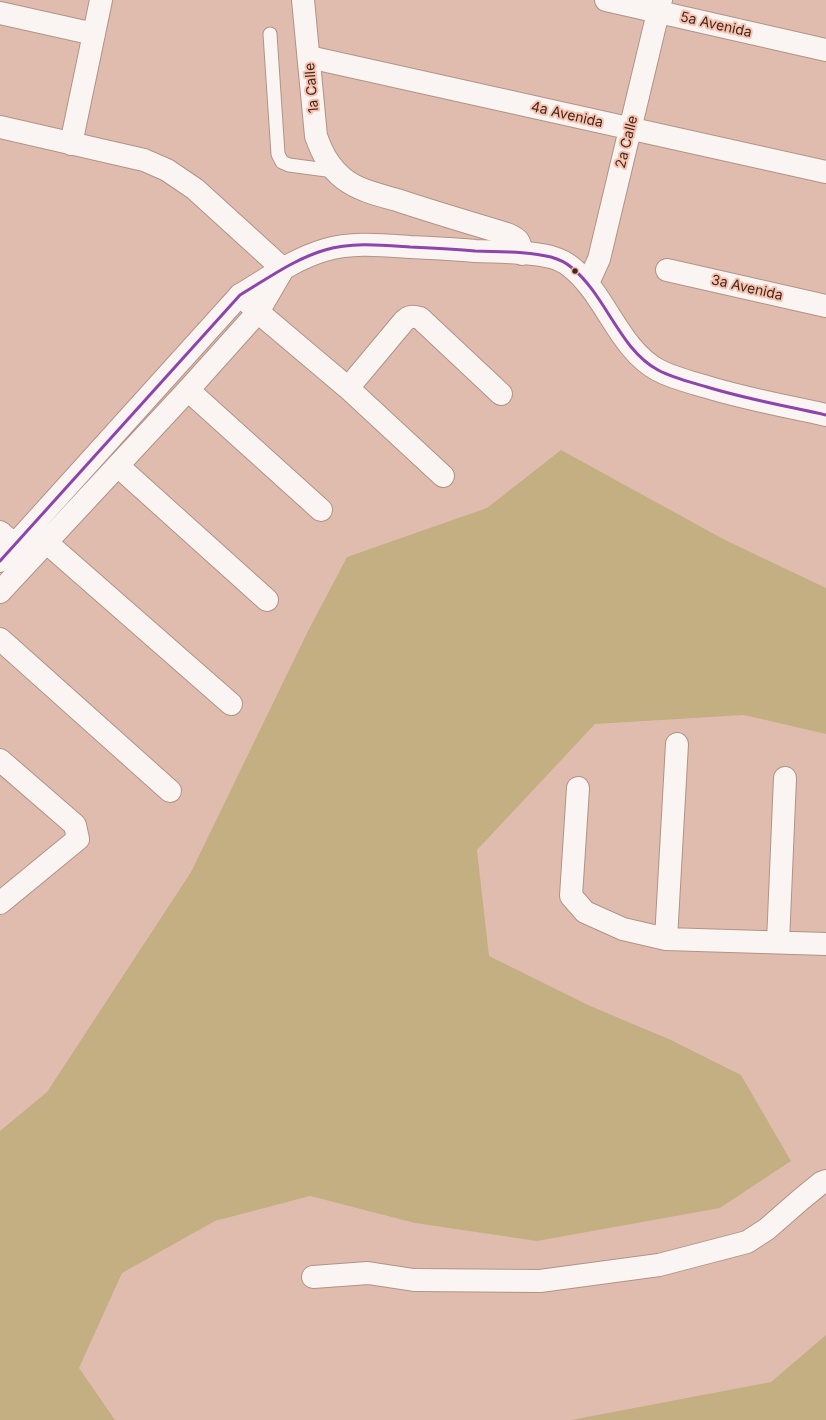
<!DOCTYPE html>
<style>
body{margin:0}
canvas{display:block;background:#e0bcae}
</style>
<canvas width="826" height="1420"></canvas>
<script>
const g = document.querySelector('canvas').getContext('2d');
g.lineJoin = 'round';
function fillPath(path, color) { g.fillStyle = color; g.fill(path, 'evenodd'); }
function trace(path, color, width, dash) { g.strokeStyle = color; g.lineWidth = width; g.lineCap = dash ? 'butt' : 'round'; g.setLineDash(dash || []); g.stroke(path); }
function write(font, color, halo, rows, align = 'center') {
  g.font = font + ' Inter,sans-serif'; g.lineWidth = 4; g.setLineDash([]); g.textBaseline = 'middle'; g.strokeStyle = halo; g.fillStyle = color; for (const [text, x, y, turn = 0] of rows) {
    g.save(); g.translate(x, y); g.rotate((+turn || 0) * Math.PI / 180); g.textAlign = isNaN(turn) ? turn : align; if (halo) g.strokeText(text, 0, 0); g.fillText(text, 0, 0); g.restore();
  }
}
fillPath(new Path2D(`
 M561,450L725,540L826,588V734L744,715L595,724L477,850L489,956L588,1005L671,1040L741,1075L791,1161L720,1208L537,1241L415,1223L310,1196L215,1221L122,1273L79,1368L115,1420H0V1131L47,1092L191,872L307,633L347,557L487,508Z
 M826,1335V1420H571L771,1382Z`), '#c4af83');
const service = new Path2D(`
 M270,34L278,154L282,162L289,165L334,171`);
const minor = new Path2D(`
 M303,0L316,136C322,153 329,167 344,179C358,190 379,195 397,200C433,212 470,223 507,234C519,239 520,241 522,254
 M606,0L826,50
 M0,13L94,34
 M309,57L826,172
 M0,127L144,160L167,170L195,189L283,269
 M71,144L101,0
 M667,270L826,306
 M588,283L599,259L661,0
 M240,295L258,312L348,388L443,476
 M348,388L404,321C409,316 413,316 420,318L501,394
 M188,390L321,510
 M118,466L267,600
 M0,532L15,545
 M46,542L231,704
 M0,639L170,791
 M0,760L75,825L78,839L0,903
 M578,788L571,896L585,912L623,929L666,939L826,944
 M666,939L677,744
 M778,942L785,778
 M313,1277L368,1273L414,1280L540,1281L659,1265L747,1242L767,1229L799,1201L821,1183L826,1181`);
const secondary = new Path2D(`
 M0,561L240,295C267,279 294,259 325,250C352,242 381,245 410,247C432,248 454,249 475,251C500,252 527,251 551,257C558,259 565,262 571,267C606,295 619,349 658,370C673,378 690,382 707,387C746,399 786,406 826,415
 M0,592L188,390L258,312L282,271`);
trace(service, '#b19386', 15);
trace(minor, '#b19386', 24);
trace(secondary, '#b19386', 24);
trace(service, '#faf5f3', 13);
trace(minor, '#faf5f3', 22);
trace(secondary, '#faf5f3', 22);
trace(new Path2D(`
 M0,561L240,295C267,279 294,259 325,250C352,242 381,245 410,247C432,248 454,249 475,251C500,252 527,251 551,257C558,259 565,262 571,267C606,295 619,349 658,370C673,378 690,382 707,387C746,399 786,406 826,415`), '#8e44ad', 3);
for (const [x, y, r, color] of [
 [575,271,3.5,"#47271b"]
]) { const dot = new Path2D(); dot.arc(x, y, r, 0, 2 * Math.PI); g.fillStyle = color; g.fill(dot); trace(dot, '#f7c4b2', 1.5); }
write('14px', '#47271b', '#f7c4b2', [
 ["5a Avenida",716,25,13],
 ["1a Calle",312,88,-95],
 ["4a Avenida",567,115,13],
 ["2a Calle",627,142,-76],
 ["3a Avenida",747,288,13]
]);
</script>
